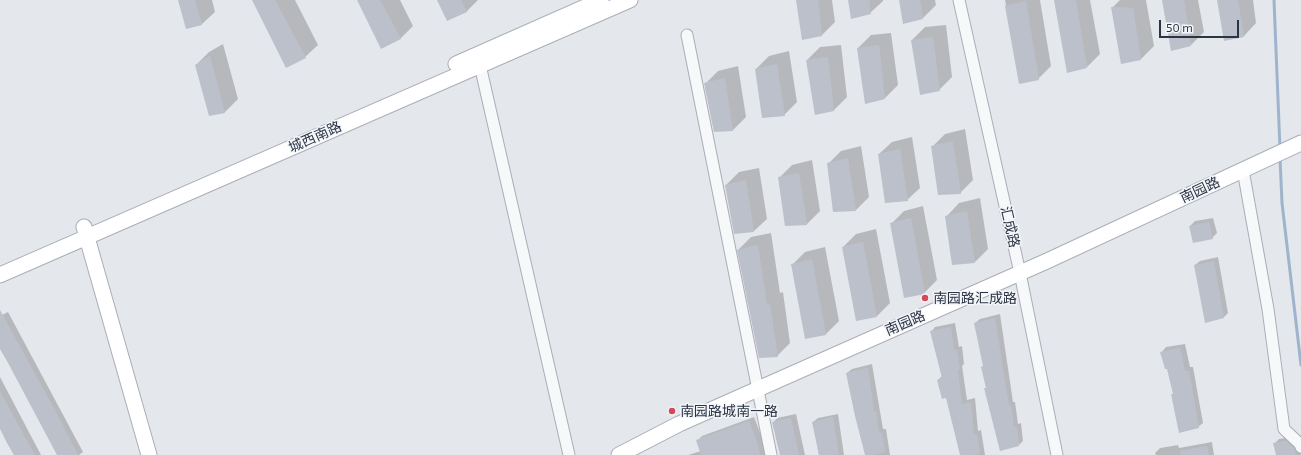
<!DOCTYPE html>
<meta charset="utf-8">
<style>
body{margin:0}
#map{position:relative;width:1301px;height:455px;overflow:hidden;background:#e4e7ec;font-family:"Exo 2",sans-serif}
canvas{display:block}
.scale{position:absolute;left:1159px;top:20px;width:80px;height:18px;box-sizing:border-box;border:2px solid #2b3445;border-top:0;padding-left:5px;font-size:12px;line-height:14px;white-space:nowrap;color:#2b3445;-webkit-text-stroke:3px #f4f6f9;paint-order:stroke}
</style>
<div id="map">
<canvas width="1301" height="455"></canvas>
<div class="scale">50 m</div>
</div>
<script>
const g = document.querySelector('canvas').getContext('2d');
g.lineJoin = 'round';
function fillPath(path, color) { g.fillStyle = color; g.fill(path, 'evenodd'); }
function trace(path, color, width, dash) { g.strokeStyle = color; g.lineWidth = width; g.lineCap = dash ? 'butt' : 'round'; g.setLineDash(dash || []); g.stroke(path); }
function write(font, color, halo, rows, align = 'center') {
  g.font = font + ' "Exo 2","Noto Sans SC",sans-serif'; g.lineWidth = 3; g.setLineDash([]); g.textBaseline = 'middle'; g.strokeStyle = halo; g.fillStyle = color; for (const [text, x, y, turn = 0] of rows) {
    g.save(); g.translate(x, y); g.rotate((+turn || 0) * Math.PI / 180); g.textAlign = isNaN(turn) ? turn : align; if (halo) g.strokeText(text, 0, 0); g.fillText(text, 0, 0); g.restore();
  }
}
fillPath(new Path2D(`
 M179,0H212L215,12L202,24Z
 M253,0H295L318,45L305,57Z
 M358,0H400L413,26L400,39Z
 M438,0H478L467,11L448,20Z
 M797,0H832L835,22L822,35Z
 M849,0H883V1L870,13Z
 M900,0H935L936,5L923,18Z
 M1005,0H1040L1051,66L1038,79L1020,83Z
 M1055,0H1090L1100,54L1087,67Z
 M1120,0H1146L1154,46L1141,59L1112,8Z
 M1163,0H1198L1204,32L1191,45Z
 M1218,0H1253L1256,23L1244,36Z
 M946,25L952,77L939,90L912,40L925,27Z
 M891,33L898,85L885,98L866,102L858,48L871,35Z
 M223,44L238,99L225,112L210,115L196,65L209,52Z
 M841,45L847,97L834,110L815,114L807,60L820,47Z
 M789,51L797,102L784,115L756,69L769,56Z
 M738,66L746,117L733,130L714,131L705,84L718,71Z
 M965,129L973,180L960,193L932,147L945,134Z
 M912,137L920,188L907,200L879,154L892,142Z
 M861,146L869,197L856,210L828,164L841,151Z
 M812,160L820,211L807,224L786,225L779,178L792,165Z
 M759,168L767,219L754,231L726,185L739,172Z
 M980,198L988,249L975,262L947,216L959,203Z
 M923,206L937,280L924,293L891,224L904,211Z
 M1213,218L1217,233L1212,238L1190,226L1195,221Z
 M876,229L890,303L877,316L857,320L843,247L856,234Z
 M771,233L780,293L783,292L790,343L777,356L738,250L751,237Z
 M825,247L839,321L826,334L792,265L805,252Z
 M1218,257L1228,313L1223,318L1195,265L1200,261Z
 M8,312L83,452L79,455H58L0,347V316Z
 M1000,314L1013,402H1015L1018,424L1021,423L1023,441L1019,445L984,365L975,323L980,319Z
 M955,323L959,347L962,346L964,364L962,366L967,400L975,398L978,431L981,430L985,455H961L947,397L938,380L942,376L931,332L935,327Z
 M1185,344L1190,367H1193L1203,423L1198,427L1173,394L1174,393L1168,368L1162,352L1166,347Z
 M872,364L883,429H886L890,455H866L847,373L852,369Z
 M0,377L41,455H15L0,427Z
 M796,414L805,455H781L773,423L777,418Z
 M838,414L844,455H819L813,422L818,418Z
 M754,417L763,440L765,455H688L701,451L698,440L702,436Z
 M1291,437L1298,443L1301,455H1277L1274,444L1279,439Z
 M1212,442L1214,455H1156L1155,453L1160,448L1178,445L1179,448Z`), '#0003');
trace(new Path2D(`
 M1274,0L1280,149
 M1280,158L1282,203L1301,365`), '#9fb4cc', 3);
fillPath(new Path2D(`
 M178,0H195L202,25L186,29Z
 M252,0H275L306,58L286,68Z
 M357,0H380L401,39L381,49Z
 M437,0H461L467,12L447,21Z
 M796,0H818L822,36L802,40Z
 M848,0H869L871,14L851,19Z
 M899,0H920L923,19L903,24Z
 M1054,0H1076L1087,68L1067,73Z
 M1162,0H1184L1191,46L1171,51Z
 M1217,0H1238L1244,37L1224,41Z
 M1026,1L1039,80L1019,84L1005,6Z
 M1111,7L1133,8L1141,60L1121,64Z
 M933,37L940,91L920,95L911,40Z
 M879,45L885,99L865,104L857,48Z
 M210,56L225,113L209,116L195,65Z
 M828,57L834,111L815,115L806,60Z
 M777,64L785,116L762,118L755,69Z
 M725,78L733,131L714,132L704,83Z
 M953,141L961,194L938,195L931,146Z
 M900,149L908,201L885,203L878,154Z
 M848,158L856,211L833,212L827,163Z
 M799,173L807,225L785,226L778,177Z
 M746,180L754,232L734,234L725,185Z
 M967,211L975,263L952,265L945,216Z
 M911,218L925,294L904,298L890,223Z
 M1209,222L1213,239L1193,243L1189,226Z
 M863,242L877,317L856,321L842,247Z
 M758,245L767,305L770,304L778,357L759,358L737,250Z
 M812,259L826,335L805,339L791,264Z
 M1214,261L1224,318L1205,323L1194,265Z
 M0,310L59,418L78,455H57L7,361L0,349Z
 M995,318L1009,406L1011,405L1014,427H1017L1019,446L1000,451L984,388H986L981,367L983,366L974,323Z
 M951,327L954,350H957L960,369L958,370L962,404L971,402L974,435L977,434L980,454L974,455H960L946,398L942,399L937,380L942,378L930,331Z
 M1180,348L1185,371H1189L1199,428L1179,433L1171,394H1173L1167,369H1165L1160,352Z
 M868,368L874,412L876,411L879,433H882L885,452L872,455H865L855,416L846,373Z
 M0,391L14,417L35,455H14L7,443L0,429Z
 M833,417L839,455H819L812,422Z
 M791,418L799,455H780L772,422Z
 M749,421L758,445L760,455H701L696,440Z
 M1286,441L1294,448L1296,455H1276L1273,443Z
 M1207,446L1209,455H1181L1180,451Z`), '#bbc0ca');
const street = new Path2D(`
 M959,0L1020,273L1057,455
 M687,35L771,455
 M480,65L569,455
 M1243,170L1268,309L1284,429L1300,444L1301,447`);
const secondary = new Path2D(`
 M456,64L601,0
 M84,227L149,455
 M0,275L630,0
 M619,455L679,424L1047,261L1301,143`);
trace(street, '#a9aeb7', 13);
trace(secondary, '#a9aeb7', 17);
trace(street, '#f7f8fa', 11);
trace(secondary, '#fff', 15);
for (const [x, y, r, color] of [
 [925,298,4,"#d1495b"],
 [672,411,4,"#d1495b"]
]) { const dot = new Path2D(); dot.arc(x, y, r, 0, 2 * Math.PI); g.fillStyle = color; g.fill(dot); trace(dot, '#f4f6f9', 1.5); }
write('14px', '#2b3445', '#f4f6f9', [
 ["城西南路",315,137,-24],
 ["南园路",1200,190,-25],
 ["汇成路",1010,227,77],
 ["南园路",905,323,-23]
]);
write('14px', '#2b3445', '#f4f6f9', [
 ["南园路汇成路",933,298],
 ["南园路城南一路",680,411]
], 'left');
</script>
